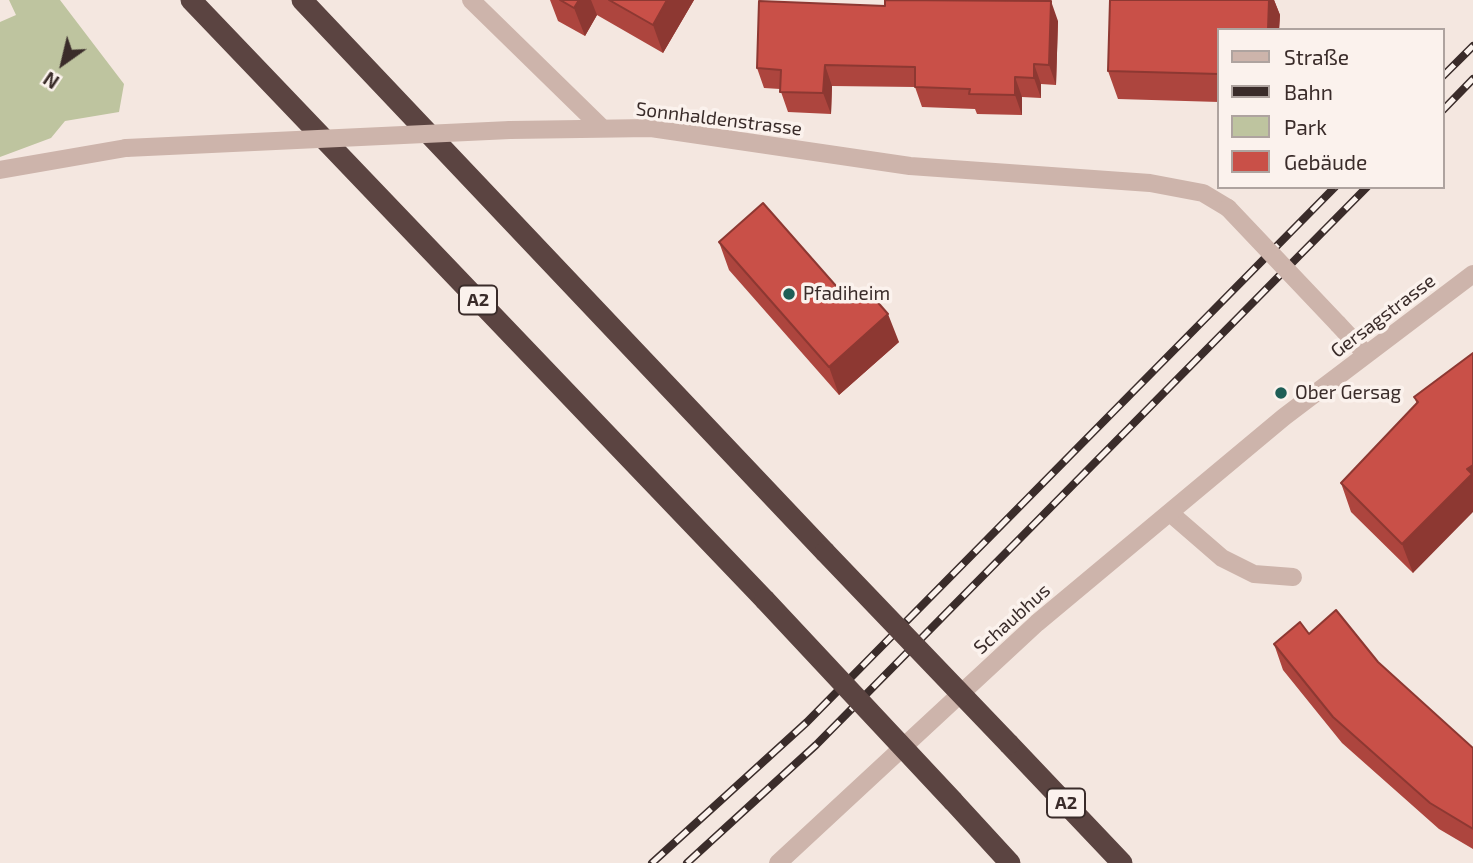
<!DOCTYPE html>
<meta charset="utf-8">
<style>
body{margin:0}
#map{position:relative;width:1473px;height:863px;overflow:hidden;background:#f4e7e0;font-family:"Exo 2",sans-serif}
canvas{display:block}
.legend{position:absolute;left:1217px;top:28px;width:228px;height:161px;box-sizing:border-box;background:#fbf2ed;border:2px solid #aea39f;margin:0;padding:9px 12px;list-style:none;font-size:21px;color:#3a2c2a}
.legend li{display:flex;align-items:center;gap:14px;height:35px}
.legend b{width:35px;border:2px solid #aea39f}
.north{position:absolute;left:28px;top:28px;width:70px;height:70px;-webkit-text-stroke:5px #fbf2ed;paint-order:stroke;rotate:214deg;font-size:19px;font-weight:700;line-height:28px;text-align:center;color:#3a2c2a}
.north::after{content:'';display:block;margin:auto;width:24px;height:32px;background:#3a2c2a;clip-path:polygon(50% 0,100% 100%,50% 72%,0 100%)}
</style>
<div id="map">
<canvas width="1473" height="863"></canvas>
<ul class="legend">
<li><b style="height:9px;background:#cdb4ab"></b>Straße</li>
<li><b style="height:9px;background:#3a2c2a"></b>Bahn</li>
<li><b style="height:19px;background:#bec49f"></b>Park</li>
<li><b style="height:19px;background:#c95048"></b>Gebäude</li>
</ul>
<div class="north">N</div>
</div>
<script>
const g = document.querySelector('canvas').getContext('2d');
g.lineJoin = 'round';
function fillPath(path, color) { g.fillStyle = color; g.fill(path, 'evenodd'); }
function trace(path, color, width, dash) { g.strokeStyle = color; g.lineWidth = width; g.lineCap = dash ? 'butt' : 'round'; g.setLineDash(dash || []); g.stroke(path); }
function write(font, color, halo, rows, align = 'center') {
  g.font = font + ' "Exo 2",sans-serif'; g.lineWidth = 7; g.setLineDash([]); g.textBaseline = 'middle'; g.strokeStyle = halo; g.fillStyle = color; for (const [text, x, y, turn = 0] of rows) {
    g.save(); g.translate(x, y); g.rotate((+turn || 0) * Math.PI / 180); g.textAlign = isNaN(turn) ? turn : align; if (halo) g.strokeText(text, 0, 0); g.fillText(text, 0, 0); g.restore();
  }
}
fillPath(new Path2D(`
 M9,0H60L124,84L119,112L65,121L51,138L0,157V22L16,15Z`), '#bec49f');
trace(new Path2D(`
 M1170,513L1222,558L1254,574L1293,577`), '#cdb4ab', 18);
trace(new Path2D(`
 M471,0L601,127
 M510,130L651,128L910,166L1150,183L1203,193L1228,208
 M0,170L126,148
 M1338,324L1366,354
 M778,863L1037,623L1284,417L1473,274`), '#cdb4ab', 18);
trace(new Path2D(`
 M191,0L765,600
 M302,0L825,552
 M1009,744L1122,863
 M953,801L1010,863`), '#5b4441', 21);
const rail = new Path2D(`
 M1443,76L1473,46
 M1443,110L1473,79
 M652,863L807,722L1335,187
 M687,863L816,745L1367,187`);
trace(rail, '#3a2c2a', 8);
trace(rail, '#fbf2ed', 5, [16]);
trace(new Path2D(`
 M126,148L510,130
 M1228,208L1338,324`), '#cdb4ab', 18);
trace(new Path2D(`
 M825,552L1009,744
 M765,600L953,801`), '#5b4441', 21);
fillPath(new Path2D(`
 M550,0H694L663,53L597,15L585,36L558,21Z
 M1110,0H1274L1280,15L1279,30H1219V102L1118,99L1108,71Z
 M1058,21L1056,85L1041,84V98L1022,97V115L977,114L975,109L922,107L915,87L832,86L831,114L788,112L780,89L764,88L757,68Z
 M719,242L899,342L839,395L729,270Z
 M1473,353L1413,573L1351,512L1341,483L1417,404L1414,397Z
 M1309,634L1378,662L1473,748V849L1439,829L1342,743L1283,670L1274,644Z`), '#ad453e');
fillPath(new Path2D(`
 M579,0H591L597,15L585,36L574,8Z
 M667,0H694L663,53L653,25Z
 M1269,0H1274L1280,15L1279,30H1268Z
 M1051,1L1058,21L1056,85L1049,65Z
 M1034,64L1041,84V98L1034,78Z
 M825,65L832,86L831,114L823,93Z
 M1015,77L1022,97V115L1015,95Z
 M888,314L899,342L839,395L829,367Z
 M1473,465V512L1413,573L1402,544L1467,469Z`), '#8d3832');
const building = new Path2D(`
 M560,0H579L574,8Z
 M609,0H667L653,25Z
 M885,0L1051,1L1049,65L1034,64V78L1015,77V95L969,94L970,89L915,87V67L825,65L823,93L780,92L781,70L757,68L759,1L885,6Z
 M1110,0H1269L1268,30H1219V74L1108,71Z
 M763,203L851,303L867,290L888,314L829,367L719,242Z
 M1473,353V465L1467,469L1472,474L1402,544L1341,483L1418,402L1414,397Z
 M1336,610L1378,662L1473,748V829L1430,803L1333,717L1274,644L1300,622L1309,634Z`);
fillPath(building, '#c95048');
trace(building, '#8d3832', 2);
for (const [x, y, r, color] of [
 [789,294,7,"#1e5e56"],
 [1281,393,7,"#1e5e56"]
]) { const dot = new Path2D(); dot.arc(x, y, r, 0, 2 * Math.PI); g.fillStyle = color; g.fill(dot); trace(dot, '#fbf2ed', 2.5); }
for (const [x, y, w] of [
 [478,300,38],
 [1066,803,38]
]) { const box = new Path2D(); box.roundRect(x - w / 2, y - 14.5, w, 29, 5); g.fillStyle = '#fbf2ed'; g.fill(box); trace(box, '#3a2c2a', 2); }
write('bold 18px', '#3a2c2a', null, [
 ["A2",478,300],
 ["A2",1066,803]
]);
write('19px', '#3a2c2a', '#fbf2ed', [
 ["Sonnhaldenstrasse",719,119,7],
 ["Gersagstrasse",1383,316,-37],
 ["Schaubhus",1012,619,-42]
]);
write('19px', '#3a2c2a', '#fbf2ed', [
 ["Pfadiheim",803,294],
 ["Ober Gersag",1295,393]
], 'left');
</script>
